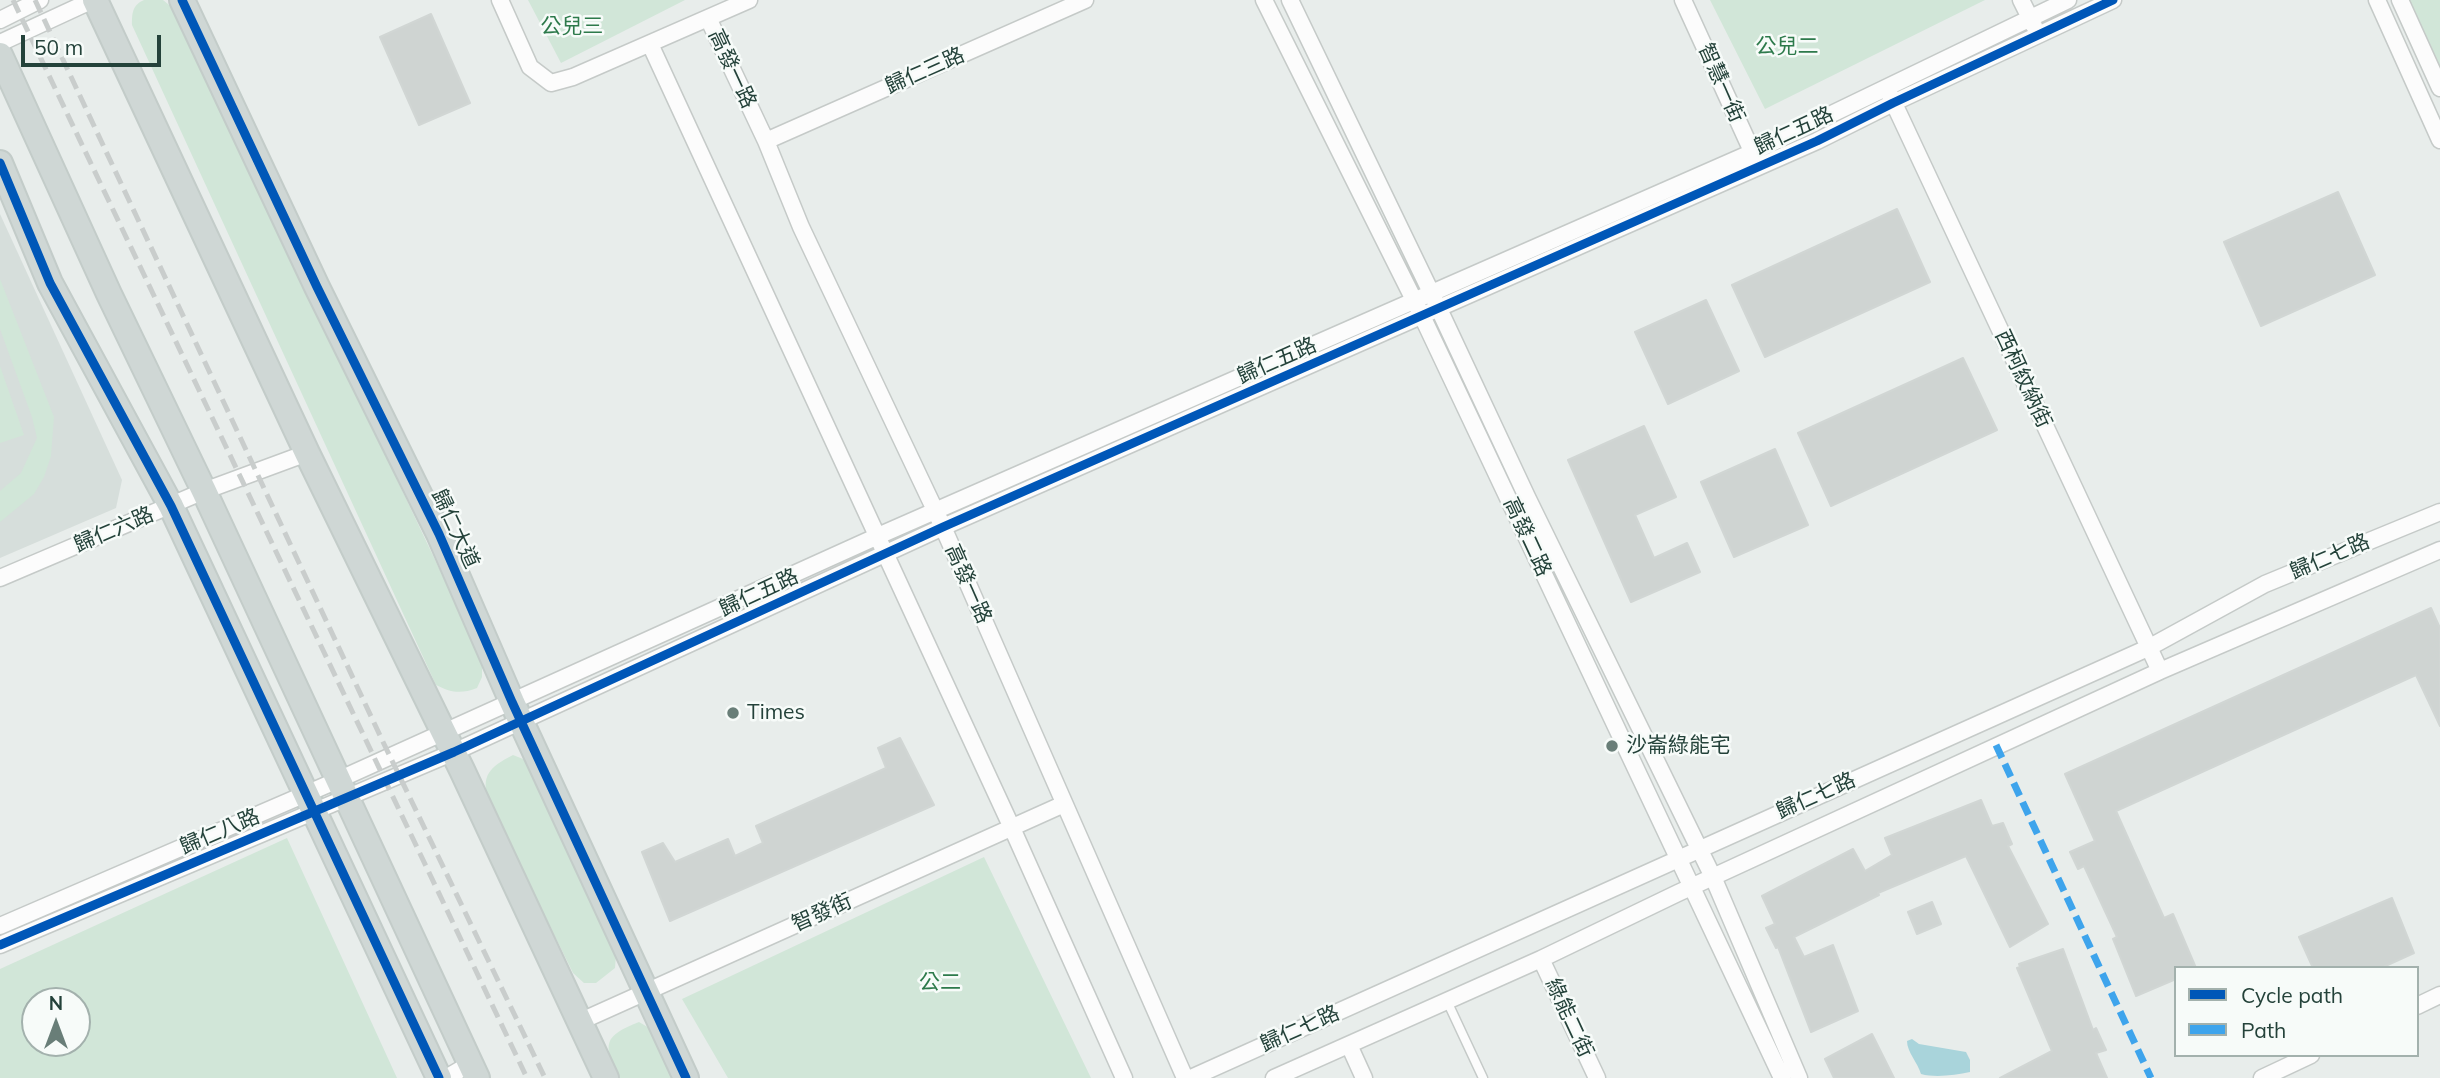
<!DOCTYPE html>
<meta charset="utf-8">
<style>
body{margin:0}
#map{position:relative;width:2440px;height:1078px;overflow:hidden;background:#e8edeb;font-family:Mulish,sans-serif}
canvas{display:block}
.legend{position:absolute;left:2174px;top:966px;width:245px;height:91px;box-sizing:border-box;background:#f7fbf9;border:2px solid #a3b1ad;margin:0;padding:9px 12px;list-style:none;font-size:21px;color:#24423a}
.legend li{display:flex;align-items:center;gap:14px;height:35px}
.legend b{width:35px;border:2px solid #a3b1ad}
.north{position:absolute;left:21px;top:987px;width:70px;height:70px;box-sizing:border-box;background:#f7fbf9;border:2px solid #a3b1ad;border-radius:50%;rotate:0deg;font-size:19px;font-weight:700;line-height:28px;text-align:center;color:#24423a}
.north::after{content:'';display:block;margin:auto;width:24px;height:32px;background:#697e78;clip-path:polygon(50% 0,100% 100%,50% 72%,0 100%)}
.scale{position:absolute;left:21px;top:35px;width:140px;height:32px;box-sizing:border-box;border:4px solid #24423a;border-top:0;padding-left:9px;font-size:21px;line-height:24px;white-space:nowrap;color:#24423a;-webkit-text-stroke:5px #f7fbf9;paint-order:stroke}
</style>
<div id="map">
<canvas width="2440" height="1078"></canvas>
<ul class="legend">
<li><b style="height:9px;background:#0057b8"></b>Cycle path</li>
<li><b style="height:9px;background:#3ea4ec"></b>Path</li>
</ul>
<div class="north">N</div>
<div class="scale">50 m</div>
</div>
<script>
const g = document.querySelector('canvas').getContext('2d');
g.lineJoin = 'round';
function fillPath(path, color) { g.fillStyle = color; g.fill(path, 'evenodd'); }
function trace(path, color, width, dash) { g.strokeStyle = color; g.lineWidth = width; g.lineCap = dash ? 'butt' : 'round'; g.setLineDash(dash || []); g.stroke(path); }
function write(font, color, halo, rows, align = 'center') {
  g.font = font + ' Mulish,"Noto Sans TC",sans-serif'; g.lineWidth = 5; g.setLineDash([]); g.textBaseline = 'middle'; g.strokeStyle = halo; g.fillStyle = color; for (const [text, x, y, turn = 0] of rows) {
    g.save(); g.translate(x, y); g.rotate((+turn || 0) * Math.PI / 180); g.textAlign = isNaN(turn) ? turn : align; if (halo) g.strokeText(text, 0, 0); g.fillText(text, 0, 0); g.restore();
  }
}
fillPath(new Path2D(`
 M0,214L122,480L116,508L0,558Z`), '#d6dedb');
fillPath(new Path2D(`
 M144,0H163L174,9L482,659V677L477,688C461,694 452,693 436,685L132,25C132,14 132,5 144,0Z
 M528,0H685L561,63Z
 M1710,0H1985L1765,109Z
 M2402,0H2440V84Z
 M0,279L54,417L51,456L44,477L34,494L0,522V491L21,473L37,438L32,417L0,329Z
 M0,366L24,435L0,443Z
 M513,755L523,759L532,767L616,955L615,968L596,983H584L573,973L489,802C480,775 490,767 513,755Z
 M287,838L397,1078H0V969ZM35,1001H77V1043H35Z
 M984,857L1091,1078H728L682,999Z
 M639,1022L656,1032L676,1078H619C602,1043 604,1036 639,1022Z`), '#d1e6d8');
fillPath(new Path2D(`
 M1912,1039L1919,1044L1966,1052L1970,1060V1072C1955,1075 1936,1078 1921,1074C1918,1063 1907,1052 1907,1041Z`), '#a9d4db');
const building = new Path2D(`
 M431,14L470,103L419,125L380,37Z
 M2338,192L2375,275L2261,326L2224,242Z
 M1897,209L1930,282L1765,357L1732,285Z
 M1706,300L1739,371L1668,404L1635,332Z
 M1963,358L1997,430L1831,506L1798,433Z
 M1644,426L1676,497L1635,515L1654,558L1687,543L1700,572L1631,602L1568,460Z
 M1775,449L1808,525L1734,557L1701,482Z
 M2431,608L2440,628V726L2416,675L2116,811L2164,918L2173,914L2196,968H2176V979L2136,996L2113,939L2117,937L2084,866L2078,869L2070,852L2095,841L2065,774Z
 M900,738L934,805L670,921L642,852L663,843L675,862L728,839L735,856L763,843L756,826L886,768L878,748Z
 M1981,800L1992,826L2003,823L2012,844L2008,846L2048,924L2010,947L1966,856L1878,893L1879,895L1794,937L1804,957L1833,945L1858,1011L1811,1032L1778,947L1776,948L1766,928L1775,924L1762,896L1853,849L1865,871L1892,855L1885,838Z
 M2392,898L2414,953L2381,968H2313L2299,937Z
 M1932,902L1941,924L1917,934L1908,912Z
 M2063,949L2093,1030L2096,1028L2106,1050L2096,1053L2107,1078H2000L2052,1051L2017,968L2020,967L2019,964Z
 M1872,1034L1894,1078H1834L1825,1059Z`);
fillPath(building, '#cfd4d2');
trace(building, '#d1d6d4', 2);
const service = new Path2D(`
 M1447,1001L1483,1078`);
const minor = new Path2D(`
 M500,0L530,67L551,83L573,77L749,0
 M1264,0L1422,316L1782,1078
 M1290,0L1439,309L1527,497L1713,877L1799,1078
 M1683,0L1756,160
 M2021,0L2034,26
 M2377,0L2440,140
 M2400,0L2440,88
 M708,18L766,141L801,227L943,527L1185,1078
 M0,20L40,0
 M0,43L93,0
 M650,44L1012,828L1124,1078
 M1890,95L2160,671
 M766,141L1085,0
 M0,578L204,491L307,453
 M0,926L338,780L878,536L1753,152L2068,0
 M0,945L454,752L943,527L1817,141L1893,103L2113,0
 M1541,959L1597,1078
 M2417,1006L2440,995
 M579,1022L1064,804
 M1349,1045L1364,1078
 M446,1078L470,1064
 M1191,1078L2150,647L2265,584L2440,512
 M1274,1078L1541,959L1678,893L2160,671L2440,550
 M2262,1078L2311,1055`);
const primary = new Path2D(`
 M95,0L307,453L462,770L606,1078
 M182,0L317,287L439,534L512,702L686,1078
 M0,55L109,294L204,491L477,1078
 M0,163L50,283L171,506L439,1078`);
trace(service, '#c5cac8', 11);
trace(minor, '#c5cac8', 19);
trace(primary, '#c3ccc9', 28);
trace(service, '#fcfcfc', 8);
trace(minor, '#fcfcfc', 16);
trace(primary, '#cfd7d5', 24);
trace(new Path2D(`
 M13,0L527,1078
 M35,0L384,744L545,1078`), '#c9cdcc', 5, [14, 7]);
trace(new Path2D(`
 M1996,745L2151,1078`), '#3ea4ec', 7, [14, 7]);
trace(new Path2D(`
 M182,0L317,287L439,534L512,702L686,1078
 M0,163L50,283L171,506L439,1078
 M0,945L454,752L943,527L1817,141L1893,103L2113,0`), '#0057b8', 9);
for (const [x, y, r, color] of [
 [733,713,7,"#697e78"],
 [1612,746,7,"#697e78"]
]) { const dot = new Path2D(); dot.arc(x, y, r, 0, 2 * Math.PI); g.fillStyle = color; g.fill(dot); trace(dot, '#f7fbf9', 2.5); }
write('21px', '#2d7a4b', '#f7fbf9', [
 ["公兒三",572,27],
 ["公兒二",1787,47],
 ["公二",940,983]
]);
write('21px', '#24423a', '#f7fbf9', [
 ["高發一路",732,69,65],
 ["歸仁三路",925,71,-24],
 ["智慧一街",1721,83,66],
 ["歸仁五路",1794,131,-25],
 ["歸仁五路",1277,361,-24],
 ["西柯紋納街",2023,379,65],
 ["歸仁大道",455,529,65],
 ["歸仁六路",114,530,-23],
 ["高發二路",1527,537,65],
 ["歸仁七路",2330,557,-23],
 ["高發一路",968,584,66],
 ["歸仁五路",759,593,-25],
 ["歸仁七路",1816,796,-24],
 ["歸仁八路",220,832,-23],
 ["智發街",822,913,-24],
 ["綠能二街",1569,1018,65],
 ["歸仁七路",1300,1029,-24]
]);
write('21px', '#24423a', '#f7fbf9', [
 ["Times",747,713],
 ["沙崙綠能宅",1626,746]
], 'left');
</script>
